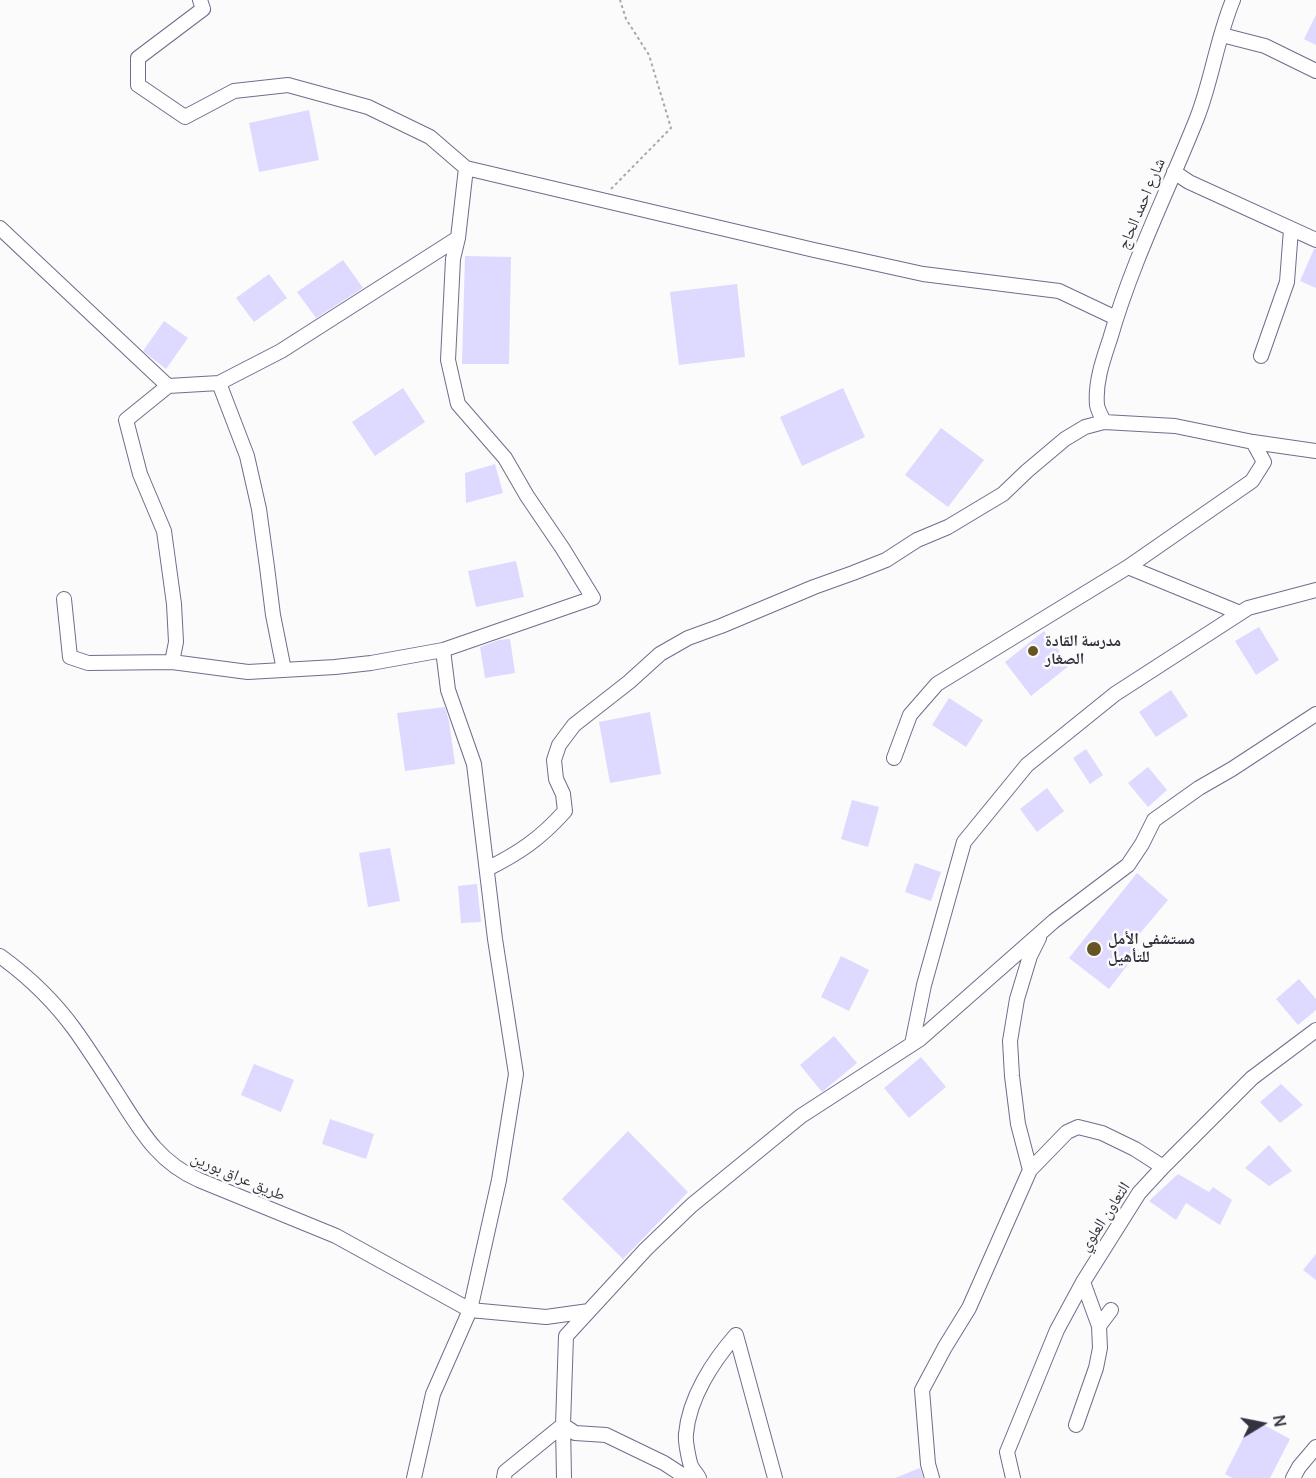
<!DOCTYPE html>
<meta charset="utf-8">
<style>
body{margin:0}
#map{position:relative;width:1316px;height:1478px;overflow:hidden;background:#fbfbfb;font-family:Manrope,sans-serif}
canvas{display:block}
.north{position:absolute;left:1232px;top:1394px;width:60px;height:60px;-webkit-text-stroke:4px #fbfbfb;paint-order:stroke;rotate:80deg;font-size:16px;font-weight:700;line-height:24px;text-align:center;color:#33323f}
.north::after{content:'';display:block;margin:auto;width:21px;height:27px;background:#33323f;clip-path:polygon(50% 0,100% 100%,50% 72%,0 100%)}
</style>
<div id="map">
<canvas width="1316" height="1478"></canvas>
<div class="north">N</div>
</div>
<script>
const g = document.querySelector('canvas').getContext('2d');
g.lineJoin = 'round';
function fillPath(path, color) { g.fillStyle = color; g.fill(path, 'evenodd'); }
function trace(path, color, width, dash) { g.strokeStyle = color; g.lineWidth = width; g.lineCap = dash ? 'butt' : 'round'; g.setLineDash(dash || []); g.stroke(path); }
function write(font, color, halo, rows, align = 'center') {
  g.font = font + ' Manrope,"Noto Naskh Arabic",sans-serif'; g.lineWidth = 5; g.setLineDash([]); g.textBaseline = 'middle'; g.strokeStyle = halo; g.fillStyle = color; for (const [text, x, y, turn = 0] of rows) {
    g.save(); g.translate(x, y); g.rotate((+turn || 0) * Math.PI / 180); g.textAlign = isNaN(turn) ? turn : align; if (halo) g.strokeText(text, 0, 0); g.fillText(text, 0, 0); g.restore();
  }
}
fillPath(new Path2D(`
 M1316,15V45L1304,39Z
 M309,110L319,160L259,172L249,123Z
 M1314,249H1316V288L1300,281Z
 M465,256L511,257L509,364H462Z
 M343,260L363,288L316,318L297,292Z
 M269,274L287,298L254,322L236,298Z
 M737,284L745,357L679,365L670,292Z
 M164,321L188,338L166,369L143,351Z
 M403,388L425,422L375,456L352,422Z
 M843,388L865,437L802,466L780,417Z
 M941,428L984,460L948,507L905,475Z
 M495,464L503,493L466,503L465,473Z
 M516,561L524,597L476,607L468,571Z
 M1259,627L1279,660L1256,675L1235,641Z
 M1044,631L1070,665L1031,696L1005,662Z
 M510,639L515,673L485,678L480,647L499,640Z
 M1171,690L1188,716L1156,737L1139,712Z
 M949,698L983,720L966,747L932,725Z
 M445,707L449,721L455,764L405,771L397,713Z
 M650,712L661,774L610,783L599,722Z
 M1086,749L1103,775L1090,784L1073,758Z
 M1148,767L1167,790L1148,807L1128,783Z
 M1047,788L1064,811L1037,832L1020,809Z
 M852,800L879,807L868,847L841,839Z
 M390,848L400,901L368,907L359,853Z
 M915,863L941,872L931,901L905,892Z
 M1137,873L1168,900L1131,944L1139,950L1109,989L1069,958Z
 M477,884L481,922L461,923L458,886Z
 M841,956L869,970L849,1011L821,997Z
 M1299,979L1316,999V1010L1298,1025L1276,999Z
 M834,1036L857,1063L822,1092L800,1065Z
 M921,1057L946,1087L909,1118L884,1088Z
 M254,1064L294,1080L281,1112L241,1095Z
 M1281,1084L1303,1105L1280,1123L1260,1102Z
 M330,1119L374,1134L366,1159L322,1144Z
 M628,1131L688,1192L623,1259L562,1199Z
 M1269,1145L1292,1171L1269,1186L1245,1168Z
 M1178,1174L1209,1192L1213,1187L1232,1200L1220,1225L1186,1203L1176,1220L1149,1201Z
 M1316,1254V1280L1303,1270Z
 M1253,1419L1290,1439L1270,1478H1232L1225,1474Z
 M920,1468L923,1478H895Z`), '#ddd9ff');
const minor = new Path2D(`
 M200,0L203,9L138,58V85L185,117L234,91L288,85L368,107L430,137L466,168L814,250L923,274L1059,291L1116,318
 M1222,35L1265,46L1316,71
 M1174,172L1189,182L1316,240
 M0,228L168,386L219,383L281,351L458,238
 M1261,356L1287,282L1291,229
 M219,383L247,456L259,509L267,567L273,615L284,670
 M168,386L126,420L140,474L164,531L174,604L176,642L172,662
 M1104,422C1102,417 1098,411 1097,405C1095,382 1103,360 1110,339C1132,262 1168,191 1197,118C1212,80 1217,38 1233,0
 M1253,442L1316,451
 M1128,567L1240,613
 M64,599L70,657L88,663L172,662L248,672L335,667L371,663L443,650L593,598L563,549L527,496L505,458L458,404L448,360L453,259L458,238L466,168
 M487,869C519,853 540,839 565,811L563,794L556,779L554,760L559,745L574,725L629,682L660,654L688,638L721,626L814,587L853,573L886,560L917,540L948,527L1003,494L1027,471L1065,439L1085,427L1104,422L1175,426L1253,442L1264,462L1252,481L1128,567L937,684L910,715L894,758
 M0,956C29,977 54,1001 75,1030C90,1051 104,1073 118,1095C141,1131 158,1162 199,1180L336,1236L470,1310L546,1317L589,1311
 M912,1044L924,985L964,842L1027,765L1115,694L1248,608L1316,590
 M1030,1170L1018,1124L1012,1076L1010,1041L1017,999L1030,956L1039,938
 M1099,1326L1111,1310
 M736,1335L775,1478
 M563,1425L575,1433L606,1435L664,1463L687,1478
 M1076,1425L1096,1368L1100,1348L1099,1326L1083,1282
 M414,1478L433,1394L470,1310L499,1180L516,1074L495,939L474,764L448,690L443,650
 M504,1478L505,1472L563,1425
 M564,1478L563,1425L566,1336L646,1249L692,1205L801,1116L920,1039L1054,921L1128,865L1142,844L1154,820L1199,788L1232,769L1316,714
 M699,1478C697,1474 693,1470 691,1466C689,1460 685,1441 686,1434C689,1398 713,1361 736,1335
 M932,1478L928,1464L922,1390L945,1347L969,1308L1030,1170L1067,1132L1078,1127L1102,1133L1135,1149L1163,1167
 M1013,1478L1007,1452L1057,1330L1083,1282L1139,1193L1163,1167L1252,1078L1316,1030
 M1293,1478L1299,1467L1316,1447`);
trace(minor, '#716c8c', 16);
trace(new Path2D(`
 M611,189L671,128L649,55L626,19L620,0`), '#a8a8ad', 2, [3, 3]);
trace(minor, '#fff', 14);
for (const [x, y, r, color] of [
 [1033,651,6,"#652"],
 [1094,949,8,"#652"]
]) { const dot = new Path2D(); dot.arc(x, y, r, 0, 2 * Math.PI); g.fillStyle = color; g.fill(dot); trace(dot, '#fbfbfb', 2); }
write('16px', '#33323f', '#fbfbfb', [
 ["شارع احمد الحاج",1142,204,-67],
 ["طريق عراق بورين",238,1177,23],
 ["التعاون العلوي",1105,1217,-57]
]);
write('bold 16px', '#33323f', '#fbfbfb', [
 ["مدرسة القادة",1045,642],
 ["الصغار",1045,660],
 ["مستشفى الأمل",1108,940],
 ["للتأهيل",1108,958]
], 'left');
</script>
